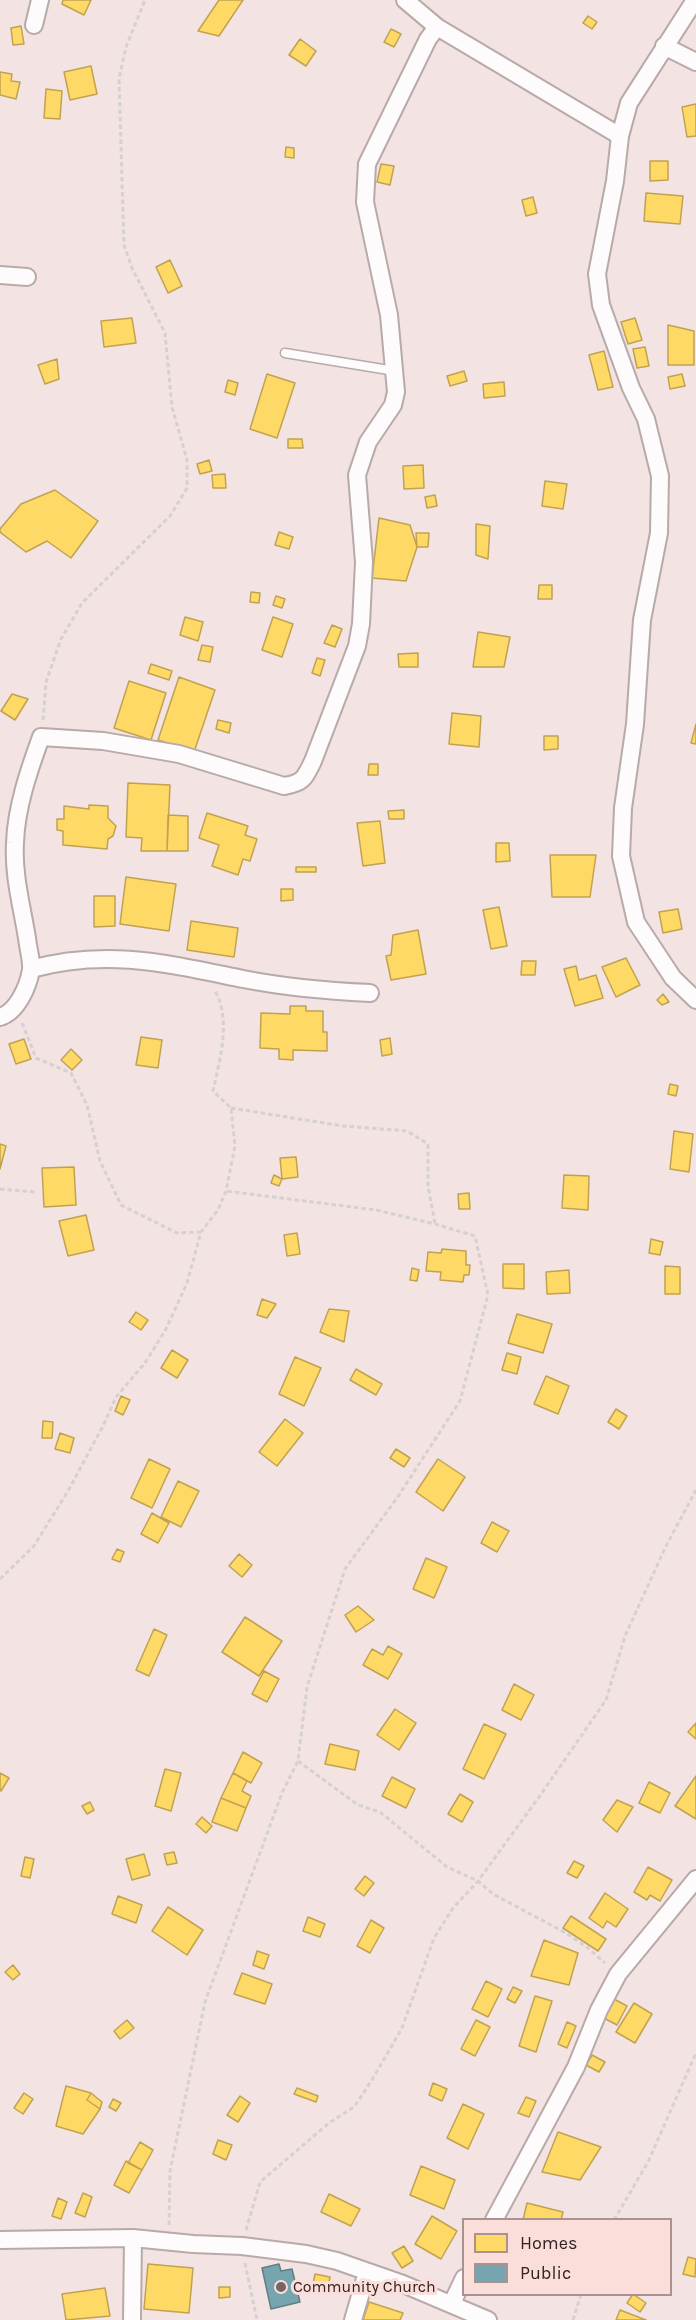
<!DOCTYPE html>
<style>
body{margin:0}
#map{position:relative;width:696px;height:2320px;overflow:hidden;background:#f3e3e2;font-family:Karla,sans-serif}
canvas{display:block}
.legend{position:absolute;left:462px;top:2218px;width:210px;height:78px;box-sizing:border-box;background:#fbddda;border:2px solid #a99290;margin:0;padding:8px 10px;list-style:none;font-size:18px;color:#2f2220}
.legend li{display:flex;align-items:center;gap:12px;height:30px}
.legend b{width:30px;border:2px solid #a99290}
</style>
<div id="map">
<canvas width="696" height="2320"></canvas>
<ul class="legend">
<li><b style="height:16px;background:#ffd966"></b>Homes</li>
<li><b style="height:16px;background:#76a5af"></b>Public</li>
</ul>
</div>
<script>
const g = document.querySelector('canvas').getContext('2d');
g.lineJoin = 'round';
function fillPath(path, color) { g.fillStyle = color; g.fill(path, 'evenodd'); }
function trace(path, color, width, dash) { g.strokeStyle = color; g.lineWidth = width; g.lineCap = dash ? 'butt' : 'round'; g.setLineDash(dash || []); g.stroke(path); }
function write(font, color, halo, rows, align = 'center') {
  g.font = font + ' Karla,sans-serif'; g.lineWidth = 6; g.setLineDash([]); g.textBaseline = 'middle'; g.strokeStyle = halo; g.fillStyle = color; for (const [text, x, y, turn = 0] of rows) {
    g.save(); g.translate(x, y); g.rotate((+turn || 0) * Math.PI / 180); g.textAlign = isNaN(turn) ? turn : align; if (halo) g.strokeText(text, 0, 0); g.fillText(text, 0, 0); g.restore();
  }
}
const homes = new Path2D(`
 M63,0H91L84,15L62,4Z
 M219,0H243L219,36L198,31Z
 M588,16L597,22L592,29L583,23Z
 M21,26L24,44L13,45L11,28Z
 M391,29L401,34L394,47L384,42Z
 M300,39L316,51L306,66L289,55Z
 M91,66L97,94L70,100L64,72Z
 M0,72L12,74L11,81L20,82L16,99L0,95Z
 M46,89L62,91L60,119L44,118Z
 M696,104V136L687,137L682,107Z
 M286,147L294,148V158L285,157Z
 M650,161H668V180L650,181Z
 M381,164L394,166L390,185L377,182Z
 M646,193L683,196L680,224L644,221Z
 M533,197L537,213L526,216L522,200Z
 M170,260L182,286L168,293L156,267Z
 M132,318L136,343L104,347L101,321Z
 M635,318L642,340L628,344L621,322Z
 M668,325L694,331V365H668Z
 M645,347L649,366L637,368L633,349Z
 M604,351L613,387L598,390L589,355Z
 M57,359L59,379L45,384L38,365Z
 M464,371L467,381L450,386L447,376Z
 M267,374L295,383L277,438L250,429Z
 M682,374L685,386L670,389L668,377Z
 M228,380L238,383L235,395L225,392Z
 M504,382L505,396L484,398L483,384Z
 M288,439H302L303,448H288Z
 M209,460L212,471L200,474L197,464Z
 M423,465L424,488L404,489L403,466Z
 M225,474L226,488H213L212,475Z
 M545,481L567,484L563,509L542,506Z
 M55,490L98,521L71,558L47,541L26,552L0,532V529L21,504Z
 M435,495L437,506L427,508L425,497Z
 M379,518L410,525L417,547L406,581L372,578Z
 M476,524L490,526L488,559L476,555Z
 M279,532L293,537L289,549L275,545Z
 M416,533H429L428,547H417Z
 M539,585H552V599H538Z
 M251,592L260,593L259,603L250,602Z
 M276,596L285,599L282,608L273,605Z
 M185,617L203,622L198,641L180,635Z
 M273,617L293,624L282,657L262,650Z
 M332,625L342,629L335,647L324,643Z
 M478,632L510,637L504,667H473Z
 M202,645L213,647L210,662L198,660Z
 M418,653V667H399L398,654Z
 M317,658L325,660L320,676L312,673Z
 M151,664L172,671L169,680L148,673Z
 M179,677L215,690L194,752L158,740Z
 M129,681L166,693L151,740L114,728Z
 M12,694L28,699L15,720L1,711Z
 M452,713L481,716L479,747L449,744Z
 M218,720L231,723L229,733L216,729Z
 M696,724V744L691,743Z
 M544,736H558V749L544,750Z
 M369,764H378V775H368Z
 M128,783L170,785L167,851H141L142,838L126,837Z
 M89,805L108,806V818L116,826L113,836L108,839L107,849L63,845V831L57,830V819H64V806L89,809Z
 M404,810V819H389L388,811Z
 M207,813L248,826L245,835L257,839L250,861L243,859L238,875L212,866L219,845L199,838Z
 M168,815L188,816V851H167Z
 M380,821L385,863L363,866L357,823Z
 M496,843H509L510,861L496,862Z
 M550,855H596L590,897H552Z
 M296,867H316V872H296Z
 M126,877L176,884L169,931L120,924Z
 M281,889H293V900L281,901Z
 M94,896H115V926L94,927Z
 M499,907L507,946L491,949L483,910Z
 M678,909L682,929L663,933L659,912Z
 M191,921L238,928L234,957L187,950Z
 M418,930L426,974L391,980L386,956L391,955L393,935Z
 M626,958L640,985L616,997L602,967Z
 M522,961H536L535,975H521Z
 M576,966L579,980L596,975L603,998L575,1006L564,969Z
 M663,994L669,1002L662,1005L657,1000Z
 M290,1006H306V1011H323V1032H327V1051L293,1050V1060L279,1059V1049L260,1048L261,1013L290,1014Z
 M141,1037L162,1040L158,1068L136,1065Z
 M390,1038L392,1054L382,1056L380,1040Z
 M24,1039L31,1059L16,1064L9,1044Z
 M71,1049L82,1060L72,1070L61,1060Z
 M670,1084L678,1086L676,1096L668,1094Z
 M674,1131L693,1134L689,1172L670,1169Z
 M0,1144L6,1146L0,1169Z
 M296,1157L298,1177L282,1179L280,1158Z
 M74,1167L76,1205L44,1207L42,1168Z
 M274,1175L282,1179L279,1186L271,1183Z
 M564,1175L589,1176L588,1210L562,1208Z
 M469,1193L470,1209H459L458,1194Z
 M86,1215L94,1250L68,1256L59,1221Z
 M297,1233L300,1254L287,1256L284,1235Z
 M651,1239L663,1242L660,1255L649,1253Z
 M442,1249L466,1251V1265H470L469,1275H464L463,1282L440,1280L441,1272L426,1271L428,1252L441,1253Z
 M503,1264H524V1289L503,1288Z
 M665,1266L680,1267V1294H665Z
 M412,1268L419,1270L417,1281L410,1280Z
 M569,1270L570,1293L547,1294L546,1272Z
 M262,1299L276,1304L267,1318L257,1315Z
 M329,1309L349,1311L344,1342L320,1332Z
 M136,1312L148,1320L141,1330L129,1322Z
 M517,1314L552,1324L543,1353L508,1343Z
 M172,1350L188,1360L177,1378L161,1368Z
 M507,1353L521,1357L517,1374L502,1370Z
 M295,1357L321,1368L304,1406L279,1394Z
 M356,1369L382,1384L376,1395L350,1380Z
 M546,1376L569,1386L558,1414L534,1404Z
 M121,1396L130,1400L123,1415L115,1411Z
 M616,1409L627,1416L619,1429L608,1422Z
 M285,1419L303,1433L277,1466L259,1452Z
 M43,1421L53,1422L52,1438H42Z
 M60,1433L74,1438L70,1453L55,1449Z
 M396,1449L410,1458L404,1467L390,1458Z
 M149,1459L170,1469L152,1508L131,1498Z
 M438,1459L465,1477L443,1511L416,1492Z
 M178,1481L199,1491L181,1527L161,1517Z
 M152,1513L169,1523L158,1543L141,1534Z
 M492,1522L509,1531L497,1552L481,1543Z
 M117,1549L124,1552L120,1562L112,1559Z
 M239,1554L252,1565L242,1577L229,1566Z
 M426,1558L447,1567L434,1598L413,1589Z
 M358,1606L374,1620L356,1632L345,1615Z
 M245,1617L282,1641L259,1676L222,1652Z
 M154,1629L167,1635L149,1676L136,1670Z
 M388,1646L402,1654L388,1679L363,1665L372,1649L383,1655Z
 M264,1671L279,1679L267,1702L252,1694Z
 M514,1684L534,1695L521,1720L502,1710Z
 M395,1709L416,1723L399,1750L377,1735Z
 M696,1723V1739L688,1732Z
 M484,1724L506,1734L484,1779L463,1769Z
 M330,1744L359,1751L355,1770L325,1764Z
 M243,1752L262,1763L251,1783L233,1773Z
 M165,1769L181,1773L171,1811L155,1806Z
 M0,1773L9,1778L1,1791L0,1790Z
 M233,1773L247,1781L242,1791L251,1796L246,1808L221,1798Z
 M696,1776V1819L675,1806Z
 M392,1777L415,1789L406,1808L382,1796Z
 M649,1782L670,1793L660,1813L639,1803Z
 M460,1794L473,1802L462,1822L448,1814Z
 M221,1798L246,1808L237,1831L212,1822Z
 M617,1800L633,1807L617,1832L603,1820Z
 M90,1802L94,1810L87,1814L82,1806Z
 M202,1817L212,1826L206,1833L196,1824Z
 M174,1852L177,1863L167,1865L164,1854Z
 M144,1854L150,1875L132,1880L126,1859Z
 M25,1857L34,1859L30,1878L21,1876Z
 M574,1861L584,1866L577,1878L567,1873Z
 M648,1867L672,1880L660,1901L650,1895L647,1900L634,1892Z
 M365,1876L374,1883L364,1896L355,1889Z
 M605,1893L628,1909L616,1927L607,1921L603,1928L589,1918Z
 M118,1896L142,1905L136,1923L112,1914Z
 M168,1907L203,1930L187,1955L152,1931Z
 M571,1916L606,1939L598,1951L563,1928Z
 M308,1917L325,1924L320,1937L303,1931Z
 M371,1920L384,1928L370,1953L357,1946Z
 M544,1940L578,1953L569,1985L531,1976Z
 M257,1951L269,1955L264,1969L253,1965Z
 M13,1965L20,1974L13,1980L5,1972Z
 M242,1973L272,1984L265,2004L234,1994Z
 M486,1981L502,1989L488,2017L472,2009Z
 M513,1987L522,1991L515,2003L507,1999Z
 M535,1996L552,2001L536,2052L519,2046Z
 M614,1999L627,2006L617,2025L602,2017Z
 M634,2003L652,2014L635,2043L616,2032Z
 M127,2020L134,2028L120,2039L114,2031Z
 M476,2020L490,2027L475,2056L461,2049Z
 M567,2022L576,2026L567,2048L558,2044Z
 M592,2055L605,2062L599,2072L586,2065Z
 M433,2083L447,2089L442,2101L429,2095Z
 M66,2086L91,2093L87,2100L100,2109L83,2134L56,2126Z
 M297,2088L318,2096L316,2102L294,2094Z
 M24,2093L33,2099L23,2114L14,2108Z
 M91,2093L102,2102L100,2109L87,2100Z
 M240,2096L250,2103L238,2122L227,2115Z
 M526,2097L536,2101L529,2117L518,2113Z
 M113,2099L121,2103L116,2111L109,2107Z
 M463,2104L484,2114L468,2149L447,2138Z
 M558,2132L601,2147L580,2180L542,2172Z
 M218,2140L232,2145L226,2160L213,2154Z
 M140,2142L153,2150L142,2170L128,2163Z
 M126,2161L142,2170L129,2193L114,2185Z
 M421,2166L455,2180L444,2209L410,2195Z
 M83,2193L92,2197L85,2217L75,2213Z
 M329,2194L360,2209L351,2226L321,2212Z
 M58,2198L67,2202L61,2219L52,2216Z
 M527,2203L563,2212L561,2220H523Z
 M432,2216L457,2231L441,2259L415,2244Z
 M404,2246L413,2261L402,2268L392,2253Z
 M688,2257L696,2259L695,2277L683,2274Z
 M148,2264L193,2268L189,2313L144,2309Z
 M315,2274L330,2277L328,2287L313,2284Z
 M219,2287H230V2297L219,2298Z
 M105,2288L110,2316L66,2320L62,2294Z
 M633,2294L646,2303L640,2312L627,2303Z
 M369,2302L403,2313L400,2320H363Z
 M620,2310L646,2320H616Z`);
fillPath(homes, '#ffd966');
trace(homes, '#c1a251', 1.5);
const public = new Path2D(`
 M279,2264L281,2271L292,2269L300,2302L271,2309L262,2268Z`);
fillPath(public, '#76a5af');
trace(public, '#617e84', 1.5);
const service = new Path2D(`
 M285,353L395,371`);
const minor = new Path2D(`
 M405,0L437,27L620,136
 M695,0L629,103L620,136L615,181L597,274L601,305L631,388L646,419L660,476L659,533L642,620L635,724L623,808L621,856L636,922L673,978L696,1000
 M34,25L40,0
 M664,46L696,62
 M0,275L27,277
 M31,969C107,948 169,964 243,979C284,987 327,991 370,993
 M0,1017C17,1012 28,987 31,970C32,961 28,948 27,938C22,907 13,875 15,843C16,808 29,770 41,737L103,741L179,754L284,786C303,783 305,778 313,761L357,646L361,624L364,562L357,475L368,442L393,405L396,392L389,315L365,202L367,164L428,39L437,27
 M494,2220L576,2067L599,2010L618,1974L696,1879
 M0,2240L133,2238L193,2244L242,2246L306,2254L337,2261L403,2284L488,2320
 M452,2303L464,2278
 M132,2320L133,2238
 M353,2320L367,2272`);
trace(service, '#b8aaa9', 11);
trace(minor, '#b8aaa9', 20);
trace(new Path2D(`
 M43,720L46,682L61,639L82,603L170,516L187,488V460L172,407L165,333L132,268L124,245L119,79L126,47L145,0
 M22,1023L36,1058L71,1073L87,1105L100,1161L121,1205L177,1233L201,1232
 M231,1108L343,1126L407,1131L428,1144V1186L435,1224
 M0,1189L35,1192
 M0,1579L34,1546L68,1491L103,1426L116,1397L145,1363L166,1329L187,1283L201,1232L218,1210L226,1191L235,1146L231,1108L213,1091C220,1059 232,1019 214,989
 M298,1761L358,1805L380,1812L447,1867L478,1881L493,1894L566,1933L588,1948L605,1963
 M614,2220L648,2162L696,2053
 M169,2225L170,2171L205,2002L282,1793L298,1761L307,1687L345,1569L397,1498L460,1401L488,1295L475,1236L435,1224L376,1210L226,1191
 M246,2230L260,2182L329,2123L354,2107L372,2080L402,2028L434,1938L453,1908L478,1881L539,1797L606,1700L625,1636L666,1546L696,1490
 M245,2263L257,2320
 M573,2320L581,2294`), '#d6d1d0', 3, [4.5, 3]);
trace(service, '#fdfbfb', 8);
trace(minor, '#fdfbfb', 16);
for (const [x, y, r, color] of [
 [281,2287,6,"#746664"]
]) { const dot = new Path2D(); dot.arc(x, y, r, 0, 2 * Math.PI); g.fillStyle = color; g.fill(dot); trace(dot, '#fbddda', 2); }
write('16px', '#2f2220', '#fbddda', [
 ["Community Church",293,2287]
], 'left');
</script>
